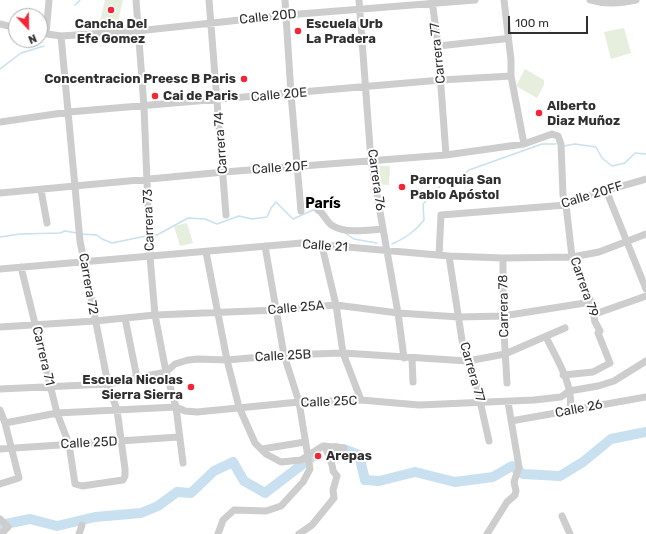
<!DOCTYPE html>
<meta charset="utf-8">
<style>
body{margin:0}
#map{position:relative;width:646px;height:534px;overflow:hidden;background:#fff;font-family:Rubik,sans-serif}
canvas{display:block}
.north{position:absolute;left:8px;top:8px;width:40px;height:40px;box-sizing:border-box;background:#fff;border:1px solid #acacac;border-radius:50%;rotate:158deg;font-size:11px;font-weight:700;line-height:16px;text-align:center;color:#303030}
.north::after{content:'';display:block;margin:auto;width:14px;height:18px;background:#f42534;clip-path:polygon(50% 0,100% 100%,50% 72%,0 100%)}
.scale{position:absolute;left:508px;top:16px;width:80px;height:18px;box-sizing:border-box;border:2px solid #303030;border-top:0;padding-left:5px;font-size:12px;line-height:14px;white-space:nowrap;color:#303030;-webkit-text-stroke:3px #fff;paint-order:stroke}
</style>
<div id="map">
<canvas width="646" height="534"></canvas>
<div class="north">N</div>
<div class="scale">100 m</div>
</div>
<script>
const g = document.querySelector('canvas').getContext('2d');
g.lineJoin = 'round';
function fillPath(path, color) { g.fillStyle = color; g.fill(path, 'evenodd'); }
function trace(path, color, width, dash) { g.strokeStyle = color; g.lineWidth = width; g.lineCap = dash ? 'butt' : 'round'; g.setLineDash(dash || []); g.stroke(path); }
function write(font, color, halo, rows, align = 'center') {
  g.font = font + ' Rubik,sans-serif'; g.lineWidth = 4; g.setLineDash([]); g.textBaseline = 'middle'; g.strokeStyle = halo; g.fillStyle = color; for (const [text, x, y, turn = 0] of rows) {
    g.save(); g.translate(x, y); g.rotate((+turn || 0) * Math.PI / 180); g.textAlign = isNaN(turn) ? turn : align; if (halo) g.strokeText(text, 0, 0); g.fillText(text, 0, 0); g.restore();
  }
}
fillPath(new Path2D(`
 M105,0H123L117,25L100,21Z
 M624,28L631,53L611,59L604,32Z
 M525,69L544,80V85L537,98L516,86Z
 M378,166H390L389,185L377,184Z
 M187,223L193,243L180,246L174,226Z`), '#e6eedd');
trace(new Path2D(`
 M75,5L80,0
 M0,69L21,53L44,46
 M564,146L575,144L596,147L602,158L612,166L625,163L635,153L646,154
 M345,233L354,239L377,243
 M81,234L97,235L102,239L112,243L146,236
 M152,235H157L188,218L205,219L217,224L239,216L252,219L267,217L271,208L276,202L293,219L313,210L316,211
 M0,237L20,234L60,233L65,231L77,233
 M392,244C405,238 415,232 424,220L423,204L444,182L459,179L469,170L542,144H556`), '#c8e0ef', 1.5);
trace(new Path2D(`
 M335,448L346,450L359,455L365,480L379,481L415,472L455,482L493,477L512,466L523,474L560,476L583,462L611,439L646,432
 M0,525L30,519L57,526L95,517L141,513L158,506L177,492L191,493L214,471L233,462L244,481L265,493L316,454`), '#c8e0ef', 10);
trace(new Path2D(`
 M136,0L144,107L150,257L155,315L166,372L176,407L183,463
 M209,0L226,215
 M285,0L291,94L301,211
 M359,0L371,161L398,313L404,358
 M432,0L438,46L446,155
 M504,0L511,60V76L524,144
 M590,0C606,5 620,3 636,0
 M0,24L16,28
 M40,33L61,36L137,31L287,15L475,0
 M46,34L49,0
 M438,46L503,39
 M0,122L69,112L441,80L511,76
 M41,190L47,223
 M606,190L646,289
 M0,193L224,172L446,155L524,144L552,134L558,136L561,144L563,195L566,205L572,257L591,302L595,322L600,331L598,333L610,363L593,372L563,375
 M318,210C324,213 326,222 333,226C347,234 368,230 383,229
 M322,246L336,305L343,353L361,400
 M206,252L227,360L239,407L255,443L266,454L281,462L301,460L323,446L344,448
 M439,255L441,215L566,205L587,196L646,179
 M449,256L464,353L475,379L489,441
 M503,258V316L507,383
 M21,267L57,413L69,444L75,484L82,486L123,480L125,476V469L117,410L108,384L80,241L61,36
 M0,269L302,243L449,256L503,258L572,257L599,252L646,234
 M595,314L646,296
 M125,318L137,378
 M0,327L95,321L155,315L277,310L336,305L398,313L459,317L503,316L591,302
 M546,337C556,358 574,385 570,409
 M412,359L413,382
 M0,389L108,384L166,372L175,364L188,360L198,359L227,360L284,355L343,353L468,361L505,354L565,328
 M0,410L5,423L19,478L0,484
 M511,421L646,397
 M5,423L57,413L176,407L185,411L197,412L299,402L361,400L419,405L534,400L561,397L569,391L598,386L614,381L646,361
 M0,449L179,437
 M262,449L305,442
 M562,516L570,534
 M0,519L8,527L1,534
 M79,534L82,525
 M218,534L223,520L234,510L266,511L281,506L303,482L310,469L299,402L284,355L265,246
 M299,534L312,525L334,498L333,490L337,476L333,471C333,463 327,454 325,446
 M487,534L507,502L515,495L516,491L514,482L519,467L508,402`), '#cdcdcd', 7);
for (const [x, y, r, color] of [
 [111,10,4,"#f42534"],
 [298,31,4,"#f42534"],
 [244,79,4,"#f42534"],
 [155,96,4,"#f42534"],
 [539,113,4,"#f42534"],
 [402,187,4,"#f42534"],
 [191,387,4,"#f42534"],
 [318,456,4,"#f42534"]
]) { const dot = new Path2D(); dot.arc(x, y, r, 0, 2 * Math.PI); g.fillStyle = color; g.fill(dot); trace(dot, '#fff', 1.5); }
write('13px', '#303030', '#fff', [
 ["Calle 20D",268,17,-6],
 ["Carrera 77",438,53,-96],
 ["Calle 20E",279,95,-5],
 ["Carrera 74",221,143,-94],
 ["Calle 20F",280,168,-4],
 ["Carrera 76",376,180,82],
 ["Calle 20FF",592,195,-17],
 ["Carrera 73",149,220,-92],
 ["Calle 21",325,246,4],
 ["Carrera 72",88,284,80],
 ["Carrera 79",584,287,71],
 ["Carrera 78",504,306,-91],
 ["Calle 25A",296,308,-5],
 ["Carrera 71",43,356,77],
 ["Calle 25B",283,356,-3],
 ["Carrera 77",472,372,74],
 ["Calle 25C",329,402,-2],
 ["Calle 26",579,409,-11],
 ["Calle 25D",89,443,-3]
]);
write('bold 13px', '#303030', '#fff', [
 ["Cancha Del",111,24,"center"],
 ["Efe Gomez",111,39,"center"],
 ["Escuela Urb",306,24],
 ["La Pradera",306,39],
 ["Concentracion Preesc B Paris",236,79,"right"],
 ["Cai de Paris",163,96],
 ["Alberto",547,106],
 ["Diaz Muñoz",547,121],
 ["Parroquia San",410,180],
 ["Pablo Apóstol",410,195],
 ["Escuela Nicolas",183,380,"right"],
 ["Sierra Sierra",183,395,"right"],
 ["Arepas",326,456]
], 'left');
write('bold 14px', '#000', '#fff', [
 ["París",323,204]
]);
</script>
